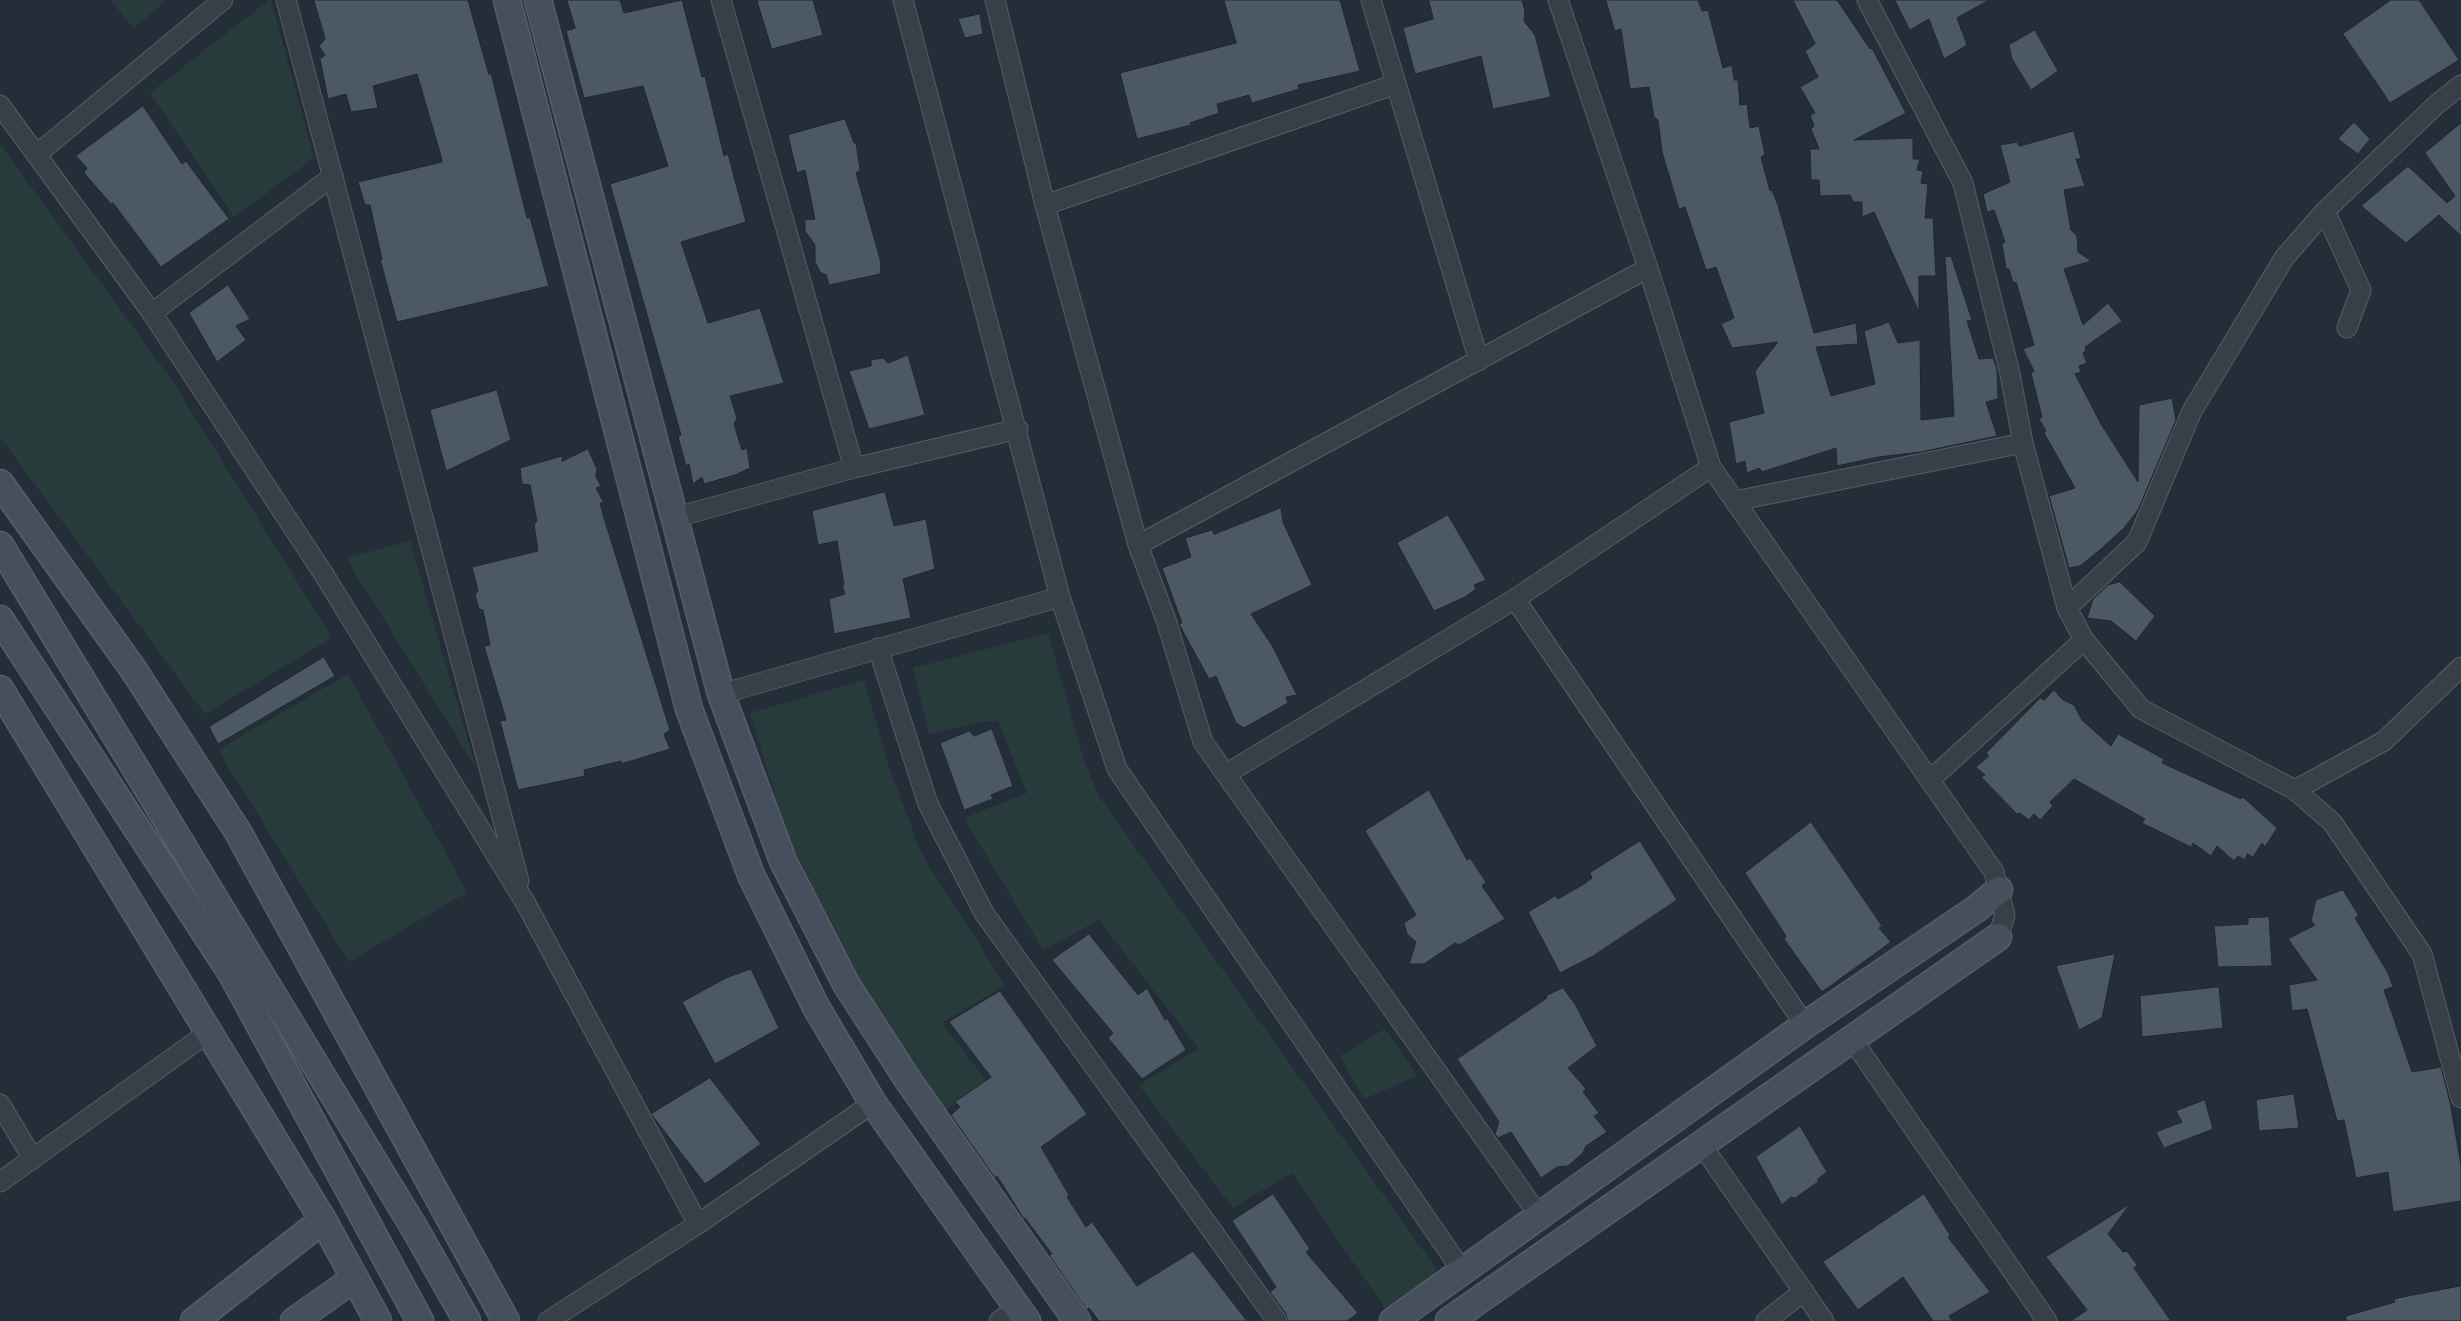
<!DOCTYPE html>
<style>
body{margin:0}
canvas{display:block;background:#242e39}
</style>
<canvas width="2461" height="1321"></canvas>
<script>
const g = document.querySelector('canvas').getContext('2d');
g.lineJoin = 'round';
function fillPath(path, color) { g.fillStyle = color; g.fill(path, 'evenodd'); }
function trace(path, color, width, dash) { g.strokeStyle = color; g.lineWidth = width; g.lineCap = dash ? 'butt' : 'round'; g.setLineDash(dash || []); g.stroke(path); }
fillPath(new Path2D(`
 M110,0H167L134,28Z
 M269,0H271L314,158L234,217L150,93Z
 M0,144L173,382L332,638L205,714L0,437Z
 M410,541L476,768L346,558Z
 M1048,633L1083,757L1098,795L1440,1274L1389,1314L1292,1173L1233,1208L1139,1085L1199,1049L1099,920L1043,950L964,818L1027,793L998,721H986L929,734L913,668Z
 M348,674L467,892L349,962L218,750Z
 M864,680L889,767L921,853L1005,985L942,1023L986,1080L942,1113L832,935L785,827L750,713Z
 M1385,1029L1417,1076L1364,1099L1340,1056Z`), '#273b3b');
const building = new Path2D(`
 M314,0H468L489,75L491,73L527,218L530,217L549,286L397,322L380,259H382L370,205H365L358,182L442,162L441,156L417,74L373,86L378,108L351,112L346,94L328,99L320,59L325,55L319,46L325,39Z
 M567,0H620L624,13L682,0L702,77L705,76L724,156L728,154L746,222L681,242L708,323L760,308L784,383L730,396L737,418L734,424L742,450L747,448L750,468L735,475L704,484L702,477L693,484L689,464L686,466L678,437L681,435L610,184L668,166L643,86L584,98L566,31L575,28Z
 M757,0H813L823,35L772,49Z
 M1224,0H1340L1360,71L1298,85L1299,89L1252,103L1249,95L1217,104L1219,113L1190,123L1191,125L1137,139L1120,73L1236,43Z
 M1429,0H1522L1525,11L1524,21L1535,35L1551,97L1493,109L1481,56L1415,74L1403,28L1433,19Z
 M1606,0H1698L1702,11L1708,10L1723,68L1732,65L1734,80H1738L1740,105L1747,104L1750,128L1759,126L1765,154L1761,157L1770,191L1772,190L1778,205L1814,333L1856,323L1858,344L1816,347L1831,396L1875,384L1864,331L1889,322L1898,343L1920,340L1921,420L1954,416L1945,257L1951,256L1972,320L1967,321L1979,359L1993,358L1997,369L1998,399L1986,402L1997,436L1921,452L1878,457L1837,466L1836,448L1762,472L1759,468L1747,473L1745,461L1736,464L1729,422L1764,413L1755,371L1778,342L1732,348L1721,324L1734,318L1716,267L1706,270L1685,207L1679,209L1662,152L1658,120L1654,117L1649,87L1630,89L1621,29L1615,31Z
 M1793,0H1837L1870,49L1872,48L1906,113L1854,140L1913,138V159H1920L1917,170L1923,171L1921,183L1928,184L1925,218H1933L1936,276H1919V312L1874,212L1862,217V202H1853L1850,195L1820,196L1819,180H1811L1810,149H1819L1811,129L1814,126L1810,115L1815,113L1800,87L1818,77L1805,51L1815,44Z
 M1895,0H1989L1957,18L1967,45L1944,59L1929,19L1910,30Z
 M2391,0H2419L2459,60L2390,103L2343,34Z
 M980,14L983,34L965,38L958,19Z
 M2035,30L2058,71L2031,90L2012,59L2009,45Z
 M143,106L182,164L186,161L229,219L161,267L113,203L111,204L84,173L87,168L76,156Z
 M845,119L854,143H856L860,170L856,173L881,263L880,274L829,285L826,275L820,272L815,262V245L805,231V220L815,219L805,170L797,173L788,135Z
 M2354,122L2370,139L2358,154L2338,139Z
 M2461,123V236L2439,215L2406,243L2361,206L2408,166L2447,203L2455,196L2425,153Z
 M2074,131L2081,159H2076L2085,186L2064,190L2071,230L2077,236L2078,252L2091,261L2064,269L2083,325L2108,303L2122,321L2085,347L2086,350L2083,353L2087,363L2079,366L2081,372L2075,374L2101,424L2138,482L2139,405L2172,398L2176,420L2138,510L2124,528L2101,549L2080,566L2069,568L2049,496L2075,488L2044,433L2046,431L2039,419L2042,417L2031,373L2034,371L2023,349L2034,345L2016,282L2013,283L2009,269H2006L2002,244L2005,242L1994,210L1987,212L1983,194L2010,182L2000,145L2017,142L2019,146Z
 M228,285L250,319L236,326L246,340L217,362L189,313Z
 M908,355L925,415L869,429L849,371L871,366V360L883,358L888,363Z
 M497,390L511,440L446,471L430,410Z
 M588,449L597,469L596,477L601,486L596,488L604,503H600L604,518L670,730L664,734L670,749L621,764V761L584,770L585,776L518,790L500,721L506,720L484,646L490,645L483,610L479,609L475,595L478,591L472,567L538,551L534,524L537,521L530,485L522,484L520,468L562,456V461Z
 M885,492L894,526L926,519L935,569L903,579L911,618L834,634L829,599L845,594L842,586L844,585L837,541L818,545L812,511Z
 M1281,508L1283,522L1312,585L1251,614L1273,647L1297,695L1286,697L1288,703L1244,728L1236,723L1216,676L1209,679L1179,624L1182,623L1162,568L1191,557L1185,538L1212,530L1214,534Z
 M1448,515L1486,580L1474,585L1476,589L1465,597L1434,611L1397,543Z
 M2120,582L2155,616L2136,641L2111,621L2087,618L2093,599L2108,585Z
 M324,657L335,676L218,744L209,727Z
 M2054,690L2063,700L2074,705L2082,720L2111,746L2118,734L2164,759L2162,763L2241,799L2243,797L2277,828L2265,847L2262,843L2253,857L2247,854L2245,860L2238,856L2234,861L2217,846L2211,856L2193,843L2191,847L2142,823L2145,819L2074,779L2050,802L2053,806L2040,820L2034,814L2029,820L2020,813L2017,814L1981,777L1985,775L1976,767L1989,756L1986,753L2040,698L2044,700Z
 M992,729L1013,786L991,795L993,799L964,810L940,743L969,731L974,736Z
 M1429,790L1467,860L1470,858L1486,882L1482,886L1505,919L1459,945L1455,943L1424,964H1409L1416,942L1407,934L1404,923L1416,915L1365,831Z
 M1811,822L1882,926L1879,928L1891,942L1822,992L1784,939L1786,936L1745,873Z
 M1640,841L1677,900L1593,956L1560,973L1528,912L1555,896L1558,899L1584,884L1592,878L1590,873Z
 M2343,890L2359,916L2355,918L2388,973L2393,987L2384,990L2412,1072L2441,1067L2450,1102L2461,1165V1201L2393,1212L2388,1172L2356,1178L2344,1120L2337,1121L2307,1009L2292,1011L2289,985L2317,980L2288,939L2315,925L2311,921L2316,900Z
 M2269,917L2272,966L2218,967L2214,926L2248,924V918Z
 M1089,934L1138,995L1147,988L1165,1020L1167,1018L1186,1050L1142,1079L1108,1038L1113,1033L1052,960Z
 M2115,954L2102,1018L2079,1030L2056,966Z
 M751,969L779,1028L715,1064L682,1002L726,978Z
 M2219,987L2223,1028L2142,1037L2140,996Z
 M1563,988L1575,1004L1597,1046L1568,1068L1586,1089L1583,1092L1599,1113L1594,1116L1607,1132L1586,1146L1583,1153L1568,1166L1557,1167L1541,1178L1511,1132L1498,1138L1495,1134L1499,1122L1457,1059L1547,998L1546,996Z
 M1000,991L1087,1114L1041,1147L1069,1195L1067,1197L1086,1227L1092,1222L1137,1286L1193,1251L1247,1321H1099L1089,1308L1087,1310L1049,1255L1052,1254L1025,1218L1024,1219L997,1176L995,1178L951,1115L960,1107L955,1102L991,1077L949,1022Z
 M710,1078L761,1144L705,1184L651,1114Z
 M2294,1094L2299,1128L2259,1131L2256,1100Z
 M2205,1100L2213,1129L2164,1148L2156,1132L2182,1122L2176,1111Z
 M1800,1126L1827,1172L1818,1179V1182L1795,1198L1791,1197L1782,1205L1756,1157Z
 M1273,1194L1310,1249L1306,1252L1358,1313L1347,1321H1288L1286,1314L1270,1292L1276,1287L1232,1221Z
 M1924,1194L1950,1235L1948,1237L1990,1292L1949,1316L1952,1321H1933L1903,1277L1858,1310L1823,1262Z
 M2130,1204L2108,1234L2123,1252L2127,1251L2137,1265L2134,1268L2171,1321H2071L2087,1310L2046,1257Z
 M2461,1286V1321H2346V1316L2395,1302L2394,1299Z`);
fillPath(building, '#4c5964');
trace(building, '#1f2730', 1);
const street = new Path2D(`
 M286,0L519,881
 M721,0L854,468
 M903,0L1060,597L1117,769L1463,1272
 M995,0L1045,205L1138,545L1166,620L1203,742L1540,1217
 M1371,0L1479,361
 M1558,0L1648,268L1711,467L1994,872L2005,915L1998,937
 M1867,0L1963,183L2010,374L2023,443L2067,608L2084,640L2141,709L2295,790L2332,822L2422,954L2461,1098
 M0,105L152,313L323,573L525,902L698,1224
 M36,155L223,0
 M1045,205L1396,84
 M2325,211L2361,290L2347,328
 M152,313L333,176
 M1735,501L2023,443
 M673,518L854,468L1018,429
 M1138,545L1648,268
 M1515,599L1805,1025
 M2067,608L2137,542L2192,411L2284,258L2325,211L2436,105L2461,85
 M878,648L928,804L984,913L1277,1321
 M721,694L1060,597
 M1226,774L1515,599L1711,467
 M1930,780L2084,640
 M2295,790L2384,741L2461,667
 M1852,1039L2047,1321
 M0,1104L33,1159
 M1701,1144L1824,1321
 M0,1182L209,1032
 M548,1321L698,1224L873,1103
 M999,1321L1018,1308
 M1766,1321L1804,1291`);
const secondary = new Path2D(`
 M507,0L689,709L751,875L816,1007L873,1103L1027,1321
 M538,0L721,694L783,861L846,984L908,1080L1077,1321
 M0,483L133,669L238,832L506,1321
 M0,545L415,1229L467,1321
 M0,619L232,974L420,1321
 M0,689L323,1220L378,1321
 M194,1321L323,1220
 M294,1321L355,1278
 M1393,1321L1805,1025L1976,909L1999,890
 M1449,1321L1998,937`);
trace(street, '#565e67', 21);
trace(secondary, '#565e67', 29);
trace(street, '#374049', 19);
trace(secondary, '#46505c', 26);
</script>
